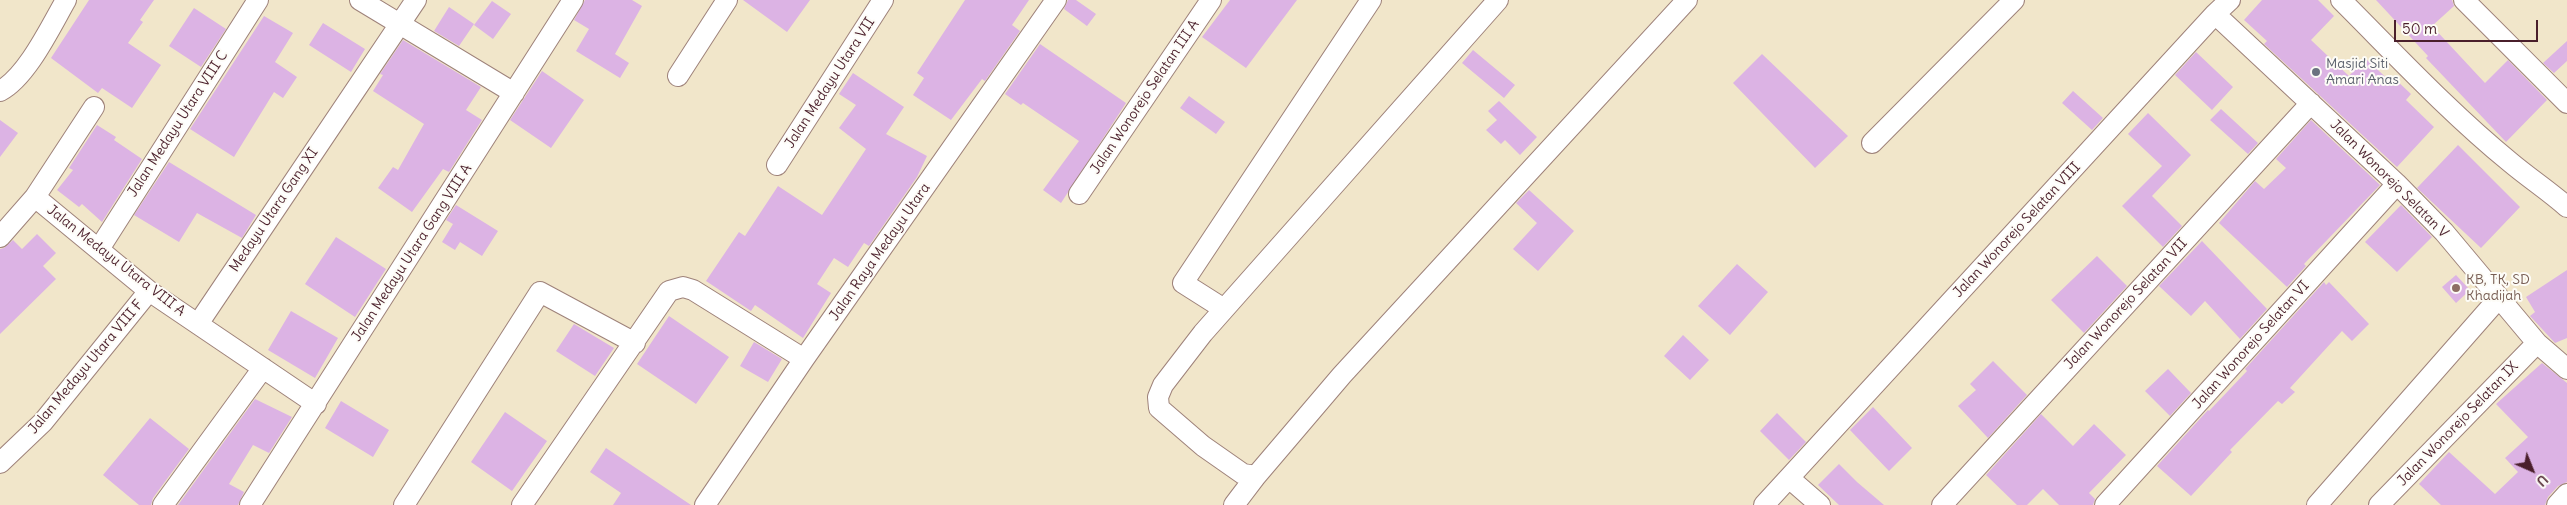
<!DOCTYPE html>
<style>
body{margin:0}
#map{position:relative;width:2567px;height:505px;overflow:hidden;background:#f1e6ca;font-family:Delius,sans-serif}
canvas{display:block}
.north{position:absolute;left:2507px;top:445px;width:50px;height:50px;-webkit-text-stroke:4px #fdfcf7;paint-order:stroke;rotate:136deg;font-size:14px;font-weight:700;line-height:20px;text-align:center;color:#4a1f2b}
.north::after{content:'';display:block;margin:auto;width:18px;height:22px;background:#4a1f2b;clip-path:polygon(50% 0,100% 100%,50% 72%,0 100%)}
.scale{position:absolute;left:2394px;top:20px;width:144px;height:22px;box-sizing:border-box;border:2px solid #4a1f2b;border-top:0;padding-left:6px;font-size:15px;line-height:18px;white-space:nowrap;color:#4a1f2b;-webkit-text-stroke:4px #fdfcf7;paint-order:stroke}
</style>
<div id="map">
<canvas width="2567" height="505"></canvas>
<div class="north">U</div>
<div class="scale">50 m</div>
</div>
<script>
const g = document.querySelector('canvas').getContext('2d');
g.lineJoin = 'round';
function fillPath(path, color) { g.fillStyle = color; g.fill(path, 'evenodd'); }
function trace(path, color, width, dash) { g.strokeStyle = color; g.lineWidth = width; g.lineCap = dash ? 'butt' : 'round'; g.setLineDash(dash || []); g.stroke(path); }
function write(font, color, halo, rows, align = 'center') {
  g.font = font + ' Delius,sans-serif'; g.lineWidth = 4; g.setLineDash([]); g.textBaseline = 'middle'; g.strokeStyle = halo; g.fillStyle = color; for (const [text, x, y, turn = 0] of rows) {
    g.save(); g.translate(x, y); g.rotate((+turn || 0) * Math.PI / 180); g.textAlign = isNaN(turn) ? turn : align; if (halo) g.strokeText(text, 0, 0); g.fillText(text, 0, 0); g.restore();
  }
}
fillPath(new Path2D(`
 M89,0H154L140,20L143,22L128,43L161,65L132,108L102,88L98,93L51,58Z
 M585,0H632L642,6L615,54L629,63L620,78L576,51L589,29L574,20Z
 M743,0H810L787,32Z
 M965,0H1029L1012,25L1020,31L985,81L982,79L951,120L913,95L924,78L917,73Z
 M1068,0H1076L1096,14L1087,26L1064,9Z
 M1230,0H1297L1246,68L1202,37Z
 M2262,0H2318L2334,16L2311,40L2349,76L2365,58L2392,83L2395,79L2411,94L2406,100L2434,127L2397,167L2264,44L2267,41L2244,20Z
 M2376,0H2452L2454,6L2432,26L2485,83L2508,60L2547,100L2506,142L2426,58L2428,56Z
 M492,1L511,14L493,39L474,25Z
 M449,7L474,24L459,46L434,31Z
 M194,8L226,29L201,67L169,46Z
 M264,16L293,33L275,62L297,77L283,98L274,92L234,157L190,129Z
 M323,23L365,49L351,72L309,45Z
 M403,40L481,87L466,110L482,120L449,172L443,169L412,212L378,188L393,167L398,170L424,124L373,91L383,75L380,74Z
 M2567,41V61L2554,73L2543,63Z
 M1040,44L1126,103L1061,203L1043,190L1079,141L1023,103L1021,105L1005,94Z
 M1473,50L1515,85L1504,98L1462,63Z
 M2196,52L2233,87L2212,110L2175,75Z
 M1762,54L1848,136L1815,168L1733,83Z
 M542,71L584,100L551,148L510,120Z
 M853,73L904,107L886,134L927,156L917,177L869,246L864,243L848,267L834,258L817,284L831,293L803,338L755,305L751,311L706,281L739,232L745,236L778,186L822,215L866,149L839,128L856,105L839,94Z
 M2073,91L2103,118L2092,130L2062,103Z
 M1189,96L1225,122L1216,134L1180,108Z
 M1499,101L1537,137L1520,155L1505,140L1501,144L1486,130L1497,120L1488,111Z
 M2221,109L2258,143L2248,154L2210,120Z
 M2148,113L2191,155L2152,196L2182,226L2163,247L2122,206L2162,166L2128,134Z
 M0,120L18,133L0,157Z
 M2311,120L2380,185L2304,264L2306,266L2287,287L2219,223L2255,181L2264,189L2286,168L2276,159Z
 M97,125L116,137L114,140L142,159L102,222L82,204L79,207L57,190L73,170L69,168Z
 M2458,145L2520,207L2481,248L2417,188Z
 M169,162L256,215L242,238L197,213L179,242L134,215Z
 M1529,190L1574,231L1538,271L1513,249L1537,223L1516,203Z
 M456,205L498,231L482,256L460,242L455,250L442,242L453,224L446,220Z
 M2401,205L2432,237L2397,272L2365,242Z
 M37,234L56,253L43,266L56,279L0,334V249L4,248L13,240L22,249Z
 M336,237L386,269L355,317L305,284Z
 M2202,241L2267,309L2240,339L2205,301L2191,316L2159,286Z
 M2097,256L2127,286L2084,333L2051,300Z
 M1737,264L1768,292L1730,335L1698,306Z
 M2567,270V338L2555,343L2530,316L2535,312L2526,297Z
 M2456,275L2470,290L2456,303L2442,287Z
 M2324,282L2326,285L2329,282L2369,324L2352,341L2342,331L2290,388L2295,392L2282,404L2278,401L2230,450L2232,452L2191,496L2157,466L2208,410L2209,411L2247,371L2245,369Z
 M291,311L338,338L315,378L268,350Z
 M669,316L729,357L696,404L637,364Z
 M574,324L614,348L595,376L556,351Z
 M1683,335L1709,360L1690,380L1664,356Z
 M754,342L782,359L768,382L740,366Z
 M1993,361L2027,395L1988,438L1958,406L1976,390L1970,384Z
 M2542,363L2567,383V482L2558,486L2548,497L2545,505H2441L2419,484L2449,452L2495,494L2518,472L2505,458L2528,437L2496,404Z
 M2168,369L2191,393L2170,416L2145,391Z
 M255,399L292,417L269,453L253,445L229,484L244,492L238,505H178Z
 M341,401L389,430L373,457L325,428Z
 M1873,407L1912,448L1889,471L1850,430Z
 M505,412L547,441L512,491L471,462Z
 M1777,413L1806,442L1789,460L1760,431Z
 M2041,414L2073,446L2094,424L2126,455L2089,493L2095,499L2093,505H2059L2043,489L2027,505H2017L1986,475Z
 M150,418L189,449L153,498L151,505H139L103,475Z
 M606,448L691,505H613L621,493L590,472Z
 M1839,464L1857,482L1884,505H1839L1818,485Z`), '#dcb3e4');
const minor = new Path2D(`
 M360,0L514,93
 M2230,0L2215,14L2397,184L2444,232L2537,343L2567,369
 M2341,0C2396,55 2450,113 2510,162C2529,178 2549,191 2567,207
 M2464,0L2567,103
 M678,76L727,0
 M0,91C27,77 51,26 66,0
 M1872,143L2014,0
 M777,165L883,0
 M1079,194L1211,0
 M35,197L94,107
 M0,237L35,197L149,291L316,404
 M99,249L258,0
 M1224,309L1183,283L1371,0
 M198,324L416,0
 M0,463L43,422L149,291
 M1256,476L1243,474L1203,446L1159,408L1158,397L1163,385L1203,333L1498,0
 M1789,478L1820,505
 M163,505L263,368
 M250,505L573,0
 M404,505L540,292L635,343
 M522,505L669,291L683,287L693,290L804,359
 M705,505L804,359L1056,0
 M1234,505L1256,476L1342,375L1687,0
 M1764,505L2215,14
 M1942,505L2311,103
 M2105,505L2397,184
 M2317,505L2498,299
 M2379,505L2537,343
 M2557,505L2567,494`);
trace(minor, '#9e827a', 22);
trace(minor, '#fff', 20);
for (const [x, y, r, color] of [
 [2316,72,5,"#6b7280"],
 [2456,288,5,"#8d6e63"]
]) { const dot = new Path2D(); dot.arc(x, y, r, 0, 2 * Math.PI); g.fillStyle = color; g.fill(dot); trace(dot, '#fdfcf7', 2); }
write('14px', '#5b616d', '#fdfcf7', [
 ["Masjid Siti",2326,64],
 ["Amari Anas",2326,80]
], 'left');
write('14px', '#4a1f2b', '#fdfcf7', [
 ["Jalan Medayu Utara VII",830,83,-57],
 ["Jalan Wonorejo Selatan III A",1145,97,-56],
 ["Jalan Medayu Utara VIII C",178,124,-57],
 ["Jalan Wonorejo Selatan V",2389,179,45],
 ["Medayu Utara Gang XI",274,210,-56],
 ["Jalan Wonorejo Selatan VIII",2017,230,-47],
 ["Jalan Raya Medayu Utara",880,252,-55],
 ["Jalan Medayu Utara Gang VIII A",412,253,-57],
 ["Jalan Medayu Utara VIII A",116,261,38],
 ["Jalan Wonorejo Selatan VII",2126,304,-47],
 ["Jalan Wonorejo Selatan VI",2251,345,-48],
 ["Jalan Medayu Utara VIII F",86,367,-50],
 ["Jalan Wonorejo Selatan IX",2458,424,-46]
]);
write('14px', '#785e54', '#fdfcf7', [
 ["KB, TK, SD",2466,280],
 ["Khadijah",2466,296]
], 'left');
</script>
